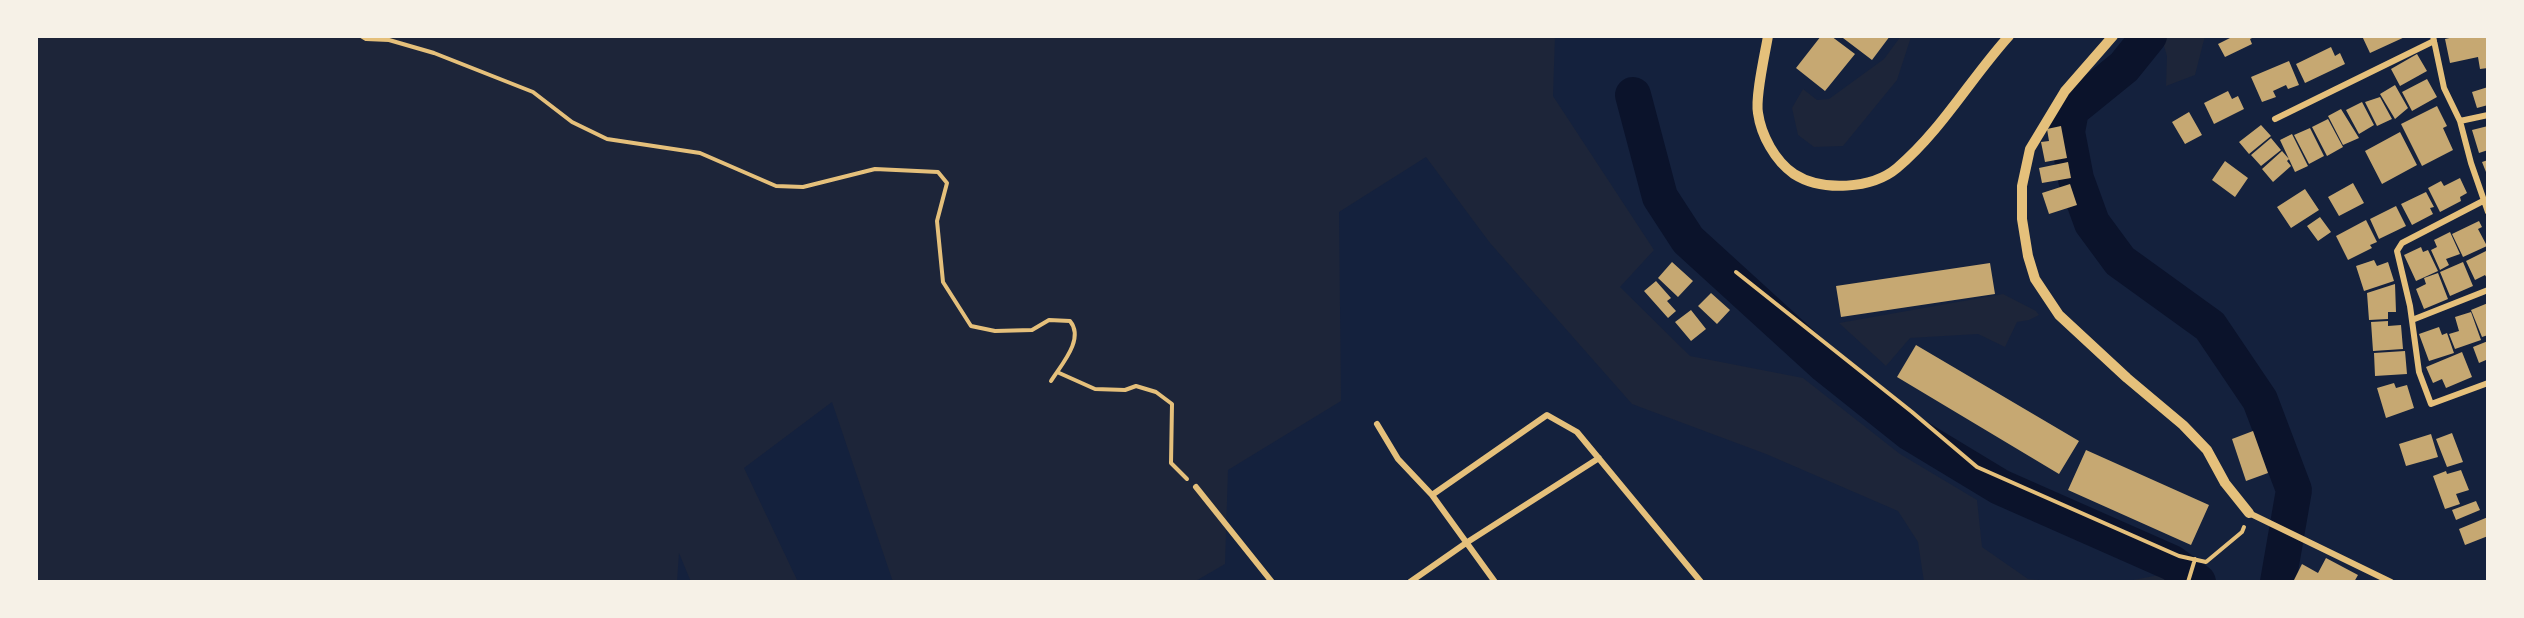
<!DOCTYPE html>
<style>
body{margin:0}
#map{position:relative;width:2524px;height:618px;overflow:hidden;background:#14213d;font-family:Arial,sans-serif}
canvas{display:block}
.frame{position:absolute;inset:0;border:38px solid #f6f1e7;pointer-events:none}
</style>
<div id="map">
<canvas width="2524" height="618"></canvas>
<div class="frame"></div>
</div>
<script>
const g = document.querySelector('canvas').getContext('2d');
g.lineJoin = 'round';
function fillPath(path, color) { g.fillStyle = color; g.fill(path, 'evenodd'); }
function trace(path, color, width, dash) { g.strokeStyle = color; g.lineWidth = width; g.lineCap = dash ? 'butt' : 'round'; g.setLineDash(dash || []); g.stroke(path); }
fillPath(new Path2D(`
 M36,36H1555L1553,96L1654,250L1620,287L1690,356L1803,378L1900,454L1977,500L1982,547L2028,579L2059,582H1924L1918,542L1898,511L1766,454L1632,404L1490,243L1426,157L1339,212L1341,401L1228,470L1225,564L1194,582H893L832,402L744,468L798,582H691L679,553L677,582H36Z
 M1901,36L1911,37L1897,80L1843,146L1814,147L1798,135L1792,108L1803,89L1817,100L1829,99L1884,59Z
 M2161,36H2205L2195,75L2166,86L2167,56Z
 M2003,294L2036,311L2039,315L2029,320L2017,322L2005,347L1978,334L1910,338L1886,366L1839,323Z
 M2164,574L2174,582H2123Z`), '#1d2539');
trace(new Path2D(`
 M2149,36L2124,67L2071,110L2067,132L2076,179L2092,223L2120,261L2210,326L2260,400L2294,490L2278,582
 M1633,95L1660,197L1688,240L1825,365L1909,432L2000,487L2172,563L2198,582`), '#0b132b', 36);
fillPath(new Path2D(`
 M1821,36H1831L1855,54L1825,91L1796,68Z
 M1845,36H1890L1872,60L1843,38Z
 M2234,36H2256L2250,39L2252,44L2225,57L2218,44Z
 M2362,36H2407L2370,53Z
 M2459,36H2488V68L2480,69L2478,57L2450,63L2445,39Z
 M2331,47L2335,56L2340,53L2345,64L2305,83L2296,64Z
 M2417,54L2427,71L2400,86L2391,69Z
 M2289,61L2299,85L2288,89L2286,85L2273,91L2276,97L2262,102L2251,77Z
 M2427,79L2437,97L2412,111L2402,92Z
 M2395,85L2408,108L2395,119L2380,94Z
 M2488,87V105L2477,108L2472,92Z
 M2228,91L2232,99L2238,96L2244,109L2214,124L2204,103Z
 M2380,97L2392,119L2377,126L2365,102Z
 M2362,102L2374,125L2359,134L2346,110Z
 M2437,106L2447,126L2443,128L2453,150L2422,166L2401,124Z
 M2341,109L2359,138L2343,145L2328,116Z
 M2189,112L2202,135L2185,144L2172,122Z
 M2328,119L2343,147L2327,156L2312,127Z
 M2261,125L2271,136L2249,154L2239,142Z
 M2061,126L2067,158L2045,162L2041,142L2049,141L2047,129Z
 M2488,126V150L2479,153L2472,130Z
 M2310,128L2324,156L2309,164L2294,135Z
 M2400,132L2417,165L2382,184L2365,151Z
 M2292,134L2308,166L2295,172L2280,140Z
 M2271,138L2281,150L2261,166L2251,155Z
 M2282,151L2289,159L2287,161L2291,166L2273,182L2262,169Z
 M2488,160V177L2482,162Z
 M2225,161L2248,178L2235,197L2212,180Z
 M2068,162L2071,178L2042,183L2039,168Z
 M2460,178L2467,193L2460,197L2461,201L2440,212L2428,188L2441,181L2444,186Z
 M2353,183L2364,203L2339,216L2328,197Z
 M2070,184L2077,205L2049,214L2042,193Z
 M2305,189L2319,210L2291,228L2277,207Z
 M2426,192L2434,207L2430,208L2433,214L2412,225L2401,204Z
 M2396,206L2406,226L2379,239L2370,219Z
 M2320,217L2331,232L2318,241L2307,226Z
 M2366,220L2377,242L2370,245L2372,248L2348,260L2336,236Z
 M2479,221L2482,227L2478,229L2487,246L2463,257L2452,234Z
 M2450,232L2460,254L2446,259L2449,265L2440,270L2431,250L2437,247L2434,240Z
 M2421,247L2423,252L2428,250L2438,271L2416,281L2404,255Z
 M2488,250V280L2485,275L2475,280L2466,261Z
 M2374,260L2377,266L2388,262L2394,281L2364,291L2356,266Z
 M1672,262L1693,281L1678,297L1658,278Z
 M2463,262L2473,286L2450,296L2440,272Z
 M1990,263L1995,294L1841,317L1836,286Z
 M2438,273L2448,299L2424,309L2416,289L2426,284L2424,278Z
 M1656,281L1671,298L1667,301L1676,311L1668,318L1644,291Z
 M2395,284L2396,312H2388V319L2369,320L2367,293Z
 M1711,293L1730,310L1717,324L1698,306Z
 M2488,303V335L2482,337L2471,310Z
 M1691,310L1706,329L1691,341L1675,322Z
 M2471,312L2481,340L2455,349L2449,334L2459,331L2455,317Z
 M2388,321V326L2401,325L2403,349L2373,351L2371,322Z
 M2439,327L2442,335L2447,333L2454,353L2429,361L2419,334Z
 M2488,341V366L2486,360L2479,363L2473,347Z
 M1916,345L2079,441L2059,474L1897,377Z
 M2405,351L2407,374L2375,376L2374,353Z
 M2462,352L2472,377L2446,388L2442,379L2433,383L2426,367Z
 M2394,383L2396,388L2407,385L2414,408L2386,418L2377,388Z
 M2253,431L2268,473L2246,481L2232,439Z
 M2452,433L2463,462L2447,467L2436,439Z
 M2431,434L2438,457L2406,466L2399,444Z
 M2086,450L2209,505L2191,545L2068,490Z
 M2461,470L2469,490L2456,494L2460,504L2445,509L2433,476L2446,471L2447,474Z
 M2476,501L2480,510L2456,520L2452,510Z
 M2488,517V536L2465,545L2459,529Z
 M2326,558L2358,575L2354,582H2293L2302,564L2318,573Z`), '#c6a872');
trace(new Path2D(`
 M361,36L366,39L389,40L434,53L533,92L572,122L607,139L700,153L776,186L803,187L875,169L938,172L947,183L937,221L943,282L971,326L995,331L1032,330L1049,320L1070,321C1085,339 1061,365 1051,381
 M1736,272L1912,412L1977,467L2179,556L2206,562L2242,532L2244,527
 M1057,372L1095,389L1125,390L1136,386L1156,392L1172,404L1171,463L1187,479
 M2188,582L2195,559`), '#e5c07b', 4);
trace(new Path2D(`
 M2433,36L2444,88L2460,121L2471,163L2488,212
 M2275,119L2434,41
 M2460,121L2488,115
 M2483,201L2402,243L2397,251L2410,306L2419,372L2431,404L2488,383
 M2412,320L2488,290
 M1377,424L1398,459L1432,495L1495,582
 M1196,487L1272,582
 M1432,495L1547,415L1577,432L1701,582
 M2249,513L2391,582
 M1410,582L1466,543L1599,458`), '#e5c07b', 6);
trace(new Path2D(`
 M1768,36C1765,54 1755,97 1758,113C1761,135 1775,161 1794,174C1822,192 1872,189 1897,168C1941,131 1971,78 2009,36
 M2113,36L2065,91L2030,149L2022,186V219L2028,256L2035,279L2059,315L2127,378L2183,425L2207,450L2225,483L2249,513`), '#e5c07b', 10);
</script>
